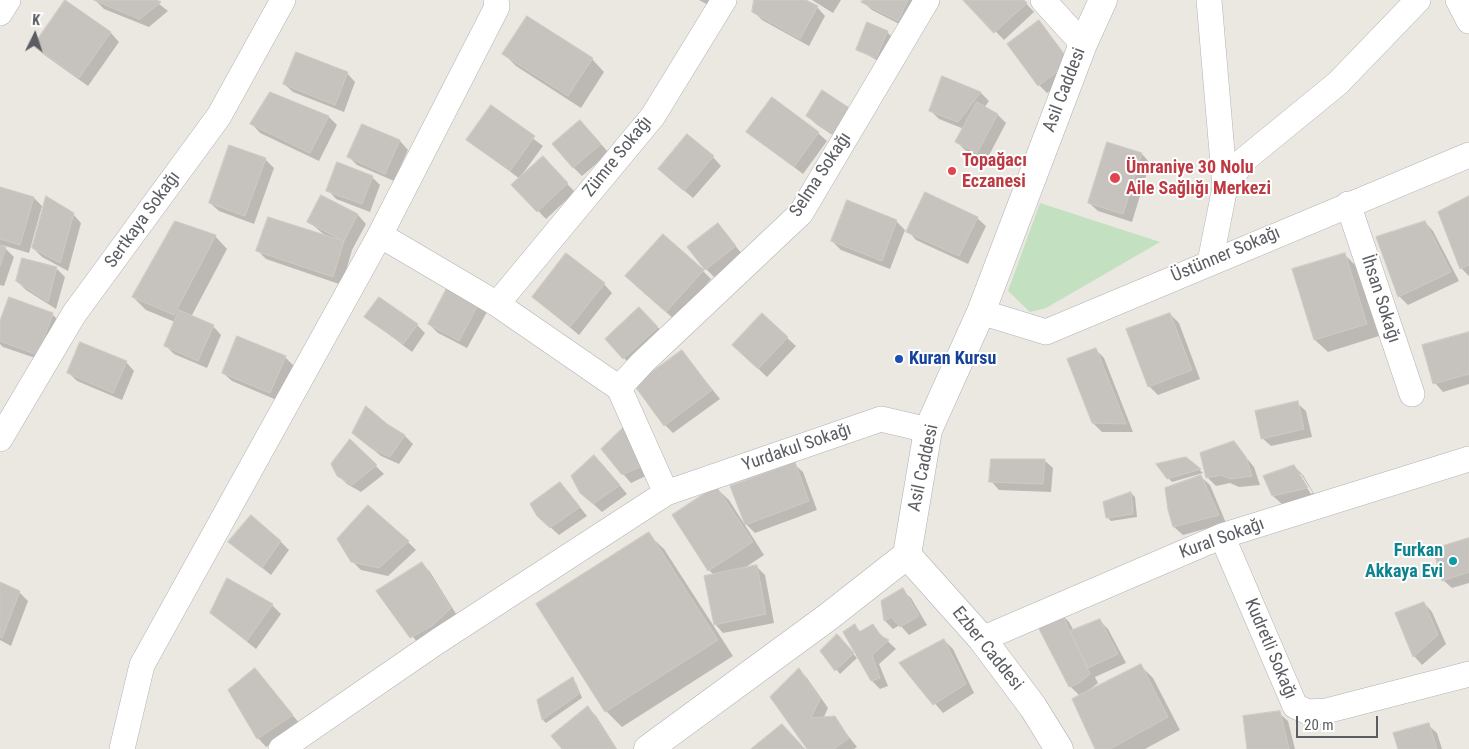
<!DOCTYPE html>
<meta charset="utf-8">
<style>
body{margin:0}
#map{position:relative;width:1469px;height:749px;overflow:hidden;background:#ebe8e2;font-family:"Roboto Condensed",sans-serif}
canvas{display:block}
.north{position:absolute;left:10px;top:10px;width:50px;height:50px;-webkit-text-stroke:4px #fff;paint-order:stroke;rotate:4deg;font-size:14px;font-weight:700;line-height:20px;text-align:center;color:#5a5d61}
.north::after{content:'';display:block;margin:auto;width:18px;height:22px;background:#5a5d61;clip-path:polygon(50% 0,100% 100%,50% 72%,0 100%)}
.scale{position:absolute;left:1296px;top:716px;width:82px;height:22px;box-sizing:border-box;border:2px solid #5a5d61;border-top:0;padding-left:6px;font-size:15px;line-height:18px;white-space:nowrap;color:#5a5d61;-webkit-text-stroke:4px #fff;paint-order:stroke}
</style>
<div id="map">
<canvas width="1469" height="749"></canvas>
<div class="north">K</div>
<div class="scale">20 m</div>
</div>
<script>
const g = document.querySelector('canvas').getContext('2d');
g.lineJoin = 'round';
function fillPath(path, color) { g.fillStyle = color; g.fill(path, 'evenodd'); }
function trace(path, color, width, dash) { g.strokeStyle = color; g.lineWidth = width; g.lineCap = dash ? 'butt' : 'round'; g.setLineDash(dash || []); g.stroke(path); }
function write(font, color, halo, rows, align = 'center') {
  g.font = font + ' "Roboto Condensed",sans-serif'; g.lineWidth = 4; g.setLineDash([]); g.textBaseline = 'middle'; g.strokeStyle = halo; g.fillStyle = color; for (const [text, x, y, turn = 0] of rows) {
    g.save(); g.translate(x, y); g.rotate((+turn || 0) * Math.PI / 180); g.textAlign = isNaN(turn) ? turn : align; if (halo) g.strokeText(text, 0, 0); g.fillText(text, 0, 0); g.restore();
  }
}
fillPath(new Path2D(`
 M1040,203L1160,242L1046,308L1030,312L1008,291Z`), '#c3e0c0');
fillPath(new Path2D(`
 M95,0H154L168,11L149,27L104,9Z
 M699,0H716L712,7Z
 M755,0H803L817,7L825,16L809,46L762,20L753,11Z
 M812,0H841L833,13Z
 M864,0H921L907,28L872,10L863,2Z
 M965,0H1023L1034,12L1004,40Z
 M66,2L111,33L119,42L88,86L43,54L35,46Z
 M1039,22L1077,71L1047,93L1039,85Z
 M887,32L891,36L880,62L857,49Z
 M504,54L592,59L604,72L581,108L516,66Z
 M347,73L355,82L344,112L293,92L284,84Z
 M943,78L981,93L989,101L984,108L998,115L1006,123L986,161L965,150L957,142L964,129L939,119L930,110Z
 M822,92L846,144L816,124L807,116Z
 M271,94L329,117L337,125L319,161L260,133L252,124Z
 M491,107L543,146L521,176L542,158L575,192L546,219L513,185L520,179L468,140Z
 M580,121L609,153L582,176L573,167Z
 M363,125L400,141L408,150L394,181L357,165L349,157Z
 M748,132L818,133L827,141L803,174Z
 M1108,143L1142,154L1150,163L1132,222L1098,211L1089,203Z
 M713,157L721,166L693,198L668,177Z
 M265,159L274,168L254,224L219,211L210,203Z
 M372,177L380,185L370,212L336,199L328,190Z
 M0,190L34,198L42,206L29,253L2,245L14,257L4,286L0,285Z
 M322,197L358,215L366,224L352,250L342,285L266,259L258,251L327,237L309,222Z
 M1469,197V276L1462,269L1439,212Z
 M847,202L897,222L905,230L890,269L841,250L832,241Z
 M73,214L81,223L68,271L42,257L33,248Z
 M977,218L986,226L968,264L916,240L908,231Z
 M1425,222L1433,231L1459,281L1408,305L1399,296L1377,237Z
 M718,225L743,255L714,277L706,269Z
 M215,236L227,249L191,317L213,326L221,335L207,368L174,354L165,345L175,322L146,310L133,297Z
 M1345,255L1357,267L1379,336L1328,352L1315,340Z
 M23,259L57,269L65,277L56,309L26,290L17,281Z
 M703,271L711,279L675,320L635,285Z
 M604,284L612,293L579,335L533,297Z
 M448,288L487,312L467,348L438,333L429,324Z
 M52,314L61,323L47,362L3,347L0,344V325Z
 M1170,314L1179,323L1200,379L1158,395L1149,386Z
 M762,315L796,346L767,377L742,353Z
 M366,317L417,325L425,333L412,352Z
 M648,317L666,336L632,367L624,358Z
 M1469,333V384L1443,392L1435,383Z
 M1096,350L1104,358L1133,432H1102L1093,423Z
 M682,351L720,399L673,433L665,425Z
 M285,357L294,366L279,401L232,381L223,373Z
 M126,362L134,371L122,400L77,381L69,373Z
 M1297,403L1306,411L1312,437L1271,446L1262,438Z
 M386,425L405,436L413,444L399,464L381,456L353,433Z
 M626,427L654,472L631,483L623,474Z
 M350,441L384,474L361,492L347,484L338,475Z
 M1234,443L1254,467L1260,485L1239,487L1230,483L1216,486L1207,477Z
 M1186,458L1203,473L1172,482L1168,478Z
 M1044,460L1053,468L1051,492L999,490L991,481Z
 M794,464L803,472L817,510L755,533L746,524Z
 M603,465L627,494L602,512L590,501Z
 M1294,466L1303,475L1316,497L1282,504L1273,496ZM1298,474H1301L1313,493L1311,494Z
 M1201,477L1210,485L1226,523L1183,535L1174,527L1169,509Z
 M716,488L729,500L764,555L743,569L756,566L765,575L774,623L723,633L715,624L714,575L709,570Z
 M568,492L587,516L559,535L548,525Z
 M1131,493L1135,497L1137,517L1111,521L1107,517Z
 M648,534L664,549L733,656L622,727L606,711Z
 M1469,540V583L1452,588L1443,580Z
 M280,541L289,550L271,575L230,542Z
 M408,542L416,550L388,576L361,570L352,561Z
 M422,563L430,572L458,617L420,646L378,591Z
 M228,580L272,605L281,614L256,649L211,613Z
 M0,584L19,592L28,601L11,646L0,640Z
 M902,590L911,598L927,625L909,635L900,625L893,629L885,621L883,601Z
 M1424,603L1432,612L1446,644L1422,665L1414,656L1396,614Z
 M1061,614L1069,622L1074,631L1100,621L1108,629L1126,663L1095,677L1098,683L1088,691L1141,666L1153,678L1180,730L1145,749H1097L1080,696L1070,686Z
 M855,626L861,632L872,626L896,649L879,664L888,686L880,689L872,681Z
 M837,636L857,658L840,674L822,651Z
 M944,640L953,649L974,693L943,713L901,664Z
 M255,670L300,724L266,747L258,738L230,690Z
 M799,670L807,678L828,708L823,719L834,718L857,747L854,749H809Z
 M572,679L576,683L582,698L546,723L543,720L538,700Z
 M588,708L596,716L617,749H563Z
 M1279,713L1288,721L1295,749H1248Z
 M1428,725L1437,733L1442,749H1399Z`), '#0003');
const building = new Path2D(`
 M65,0L111,32L79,78L33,46Z
 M94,0H157L161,2L140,19Z
 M754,0H806L818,6L800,39L752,12Z
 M863,0H908L898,21L861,2Z
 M963,0H1024L1027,3L994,33Z
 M527,16L593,58L568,96L502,54Z
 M1039,20L1070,62L1038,86L1007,44Z
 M867,22L888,31L876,58L856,50Z
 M296,52L348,72L335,105L283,84Z
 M942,76L981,92L958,122L929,111Z
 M822,90L854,111L837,136L806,116Z
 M270,92L329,116L310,153L250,124Z
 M772,97L819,132L794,167L746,132Z
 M977,102L998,114L977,153L955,142Z
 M491,105L535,136L510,171L466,140Z
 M580,120L601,144L573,168L552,144Z
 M362,124L400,140L385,174L347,157Z
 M687,134L714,156L684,191L658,169Z
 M1107,142L1142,153L1123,214L1088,203Z
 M229,145L266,158L245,216L209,203Z
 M543,156L568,183L537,212L511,185Z
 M337,162L373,176L362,204L326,191Z
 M0,187L34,197L20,245L0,239Z
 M925,192L978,217L959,256L906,232Z
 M321,195L358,214L344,241L307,222Z
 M46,196L74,213L60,263L32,248Z
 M1469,196V265L1460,269L1438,212Z
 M847,200L897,220L882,261L831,241Z
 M268,217L344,241L333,277L256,251Z
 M175,221L216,235L174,315L132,297Z
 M1425,221L1451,272L1398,297L1376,237Z
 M718,223L736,246L705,270L687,247Z
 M663,234L704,270L666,312L625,276Z
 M0,245L6,247L0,266Z
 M566,253L605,283L570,327L532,297Z
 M1345,253L1367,324L1314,340L1292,269Z
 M22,258L57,267L48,302L16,281Z
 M448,286L479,303L459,341L428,324Z
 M9,297L53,313L38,355L0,341V321Z
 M379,297L418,324L403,344L364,317Z
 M639,307L658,327L623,359L605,339Z
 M179,310L214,325L198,361L164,346Z
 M762,313L788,337L758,369L732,345Z
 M1170,313L1192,370L1148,387L1126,329Z
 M1469,332V374L1433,384L1422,345Z
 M237,336L286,356L270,393L222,373Z
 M80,342L127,361L113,393L67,373Z
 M1096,348L1126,424L1092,423L1067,359Z
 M682,350L712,390L664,426L634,385Z
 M1298,401L1304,429L1261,439L1255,411Z
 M366,406L387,424L405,435L390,457L371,448L352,433Z
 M626,425L646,464L622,475L601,449Z
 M350,439L377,465L352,485L337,476L331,464Z
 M1234,441L1246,457L1252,476L1230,479L1221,475L1206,478L1200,453Z
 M594,455L620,485L593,504L580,493L571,476Z
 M1186,457L1201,469L1167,479L1156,464Z
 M991,459H1045L1043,484L989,482Z
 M795,462L809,501L745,525L730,486Z
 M1294,465L1308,488L1272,496L1263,476Z
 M1201,475L1219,515L1173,527L1168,510L1165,488Z
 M560,482L580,507L550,528L537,516L530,504Z
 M716,486L753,542L708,571L672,515Z
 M1131,492L1133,514L1106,518L1103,502Z
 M368,505L409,541L379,568L351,562L337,539Z
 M251,515L281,541L262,568L228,542Z
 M649,532L718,640L605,712L536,604Z
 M1469,538V572L1442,581L1433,549Z
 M422,562L451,608L432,626L410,638L376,591Z
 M757,565L766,614L714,625L704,576Z
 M227,578L273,604L247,641L210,613Z
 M0,582L20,591L2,638L0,637Z
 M903,588L919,616L900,627L891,617L884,621L881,601Z
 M1424,602L1438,635L1413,657L1395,613Z
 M1061,612L1090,674L1079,683L1069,687L1037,625Z
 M1100,619L1118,654L1088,668L1070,631Z
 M855,624L859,632L873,624L881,636L889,640L872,655L880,678L871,681L843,632Z
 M837,634L854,653L835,671L820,651Z
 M944,639L966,684L933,705L899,663Z
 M1141,664L1168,717L1110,749H1095L1072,699Z
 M255,668L293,715L257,739L228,690Z
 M799,668L820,699L811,718L835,716L849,738L834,749H807L770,697Z
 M573,677L579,694L542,720L537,700Z
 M588,706L616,749H562L551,736Z
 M1280,711L1289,749H1247L1243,716Z
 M1429,723L1437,749H1398L1393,733Z
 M782,724L805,749H751Z`);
fillPath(building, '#c6c3be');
trace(building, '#cfc9c1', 1);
const street = new Path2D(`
 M1043,0L1083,44
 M1209,0L1225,187
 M1458,0L1469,21
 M0,13L8,0
 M1348,204L1412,394
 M1210,262L1225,187L1244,160L1338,83L1418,0
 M497,304L653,116L724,0
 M981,312L1046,332L1469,155
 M619,388L642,363L801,213L927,0
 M0,439L74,314L219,116L283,0
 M666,493L881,419L928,430
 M1222,536L1295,706L1308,712L1326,711L1469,674
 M982,639L1222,536L1469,459
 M122,749L142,665L380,235L497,7L496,0
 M281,749L438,641L666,493L619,388L497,304L380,235`);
const secondary = new Path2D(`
 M907,555L982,639L1033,707L1059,749
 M648,749L828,617L907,555L928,430L981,312L1083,44L1103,0`);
trace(street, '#afb2b6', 26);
trace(secondary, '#aeb1b5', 29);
trace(street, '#fff', 25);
trace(secondary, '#fff', 28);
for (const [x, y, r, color] of [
 [952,171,5,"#e0444e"],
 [1115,178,6,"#e0444e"],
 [899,359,5,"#1a4fb4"],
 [1453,561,5,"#0f9aa8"]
]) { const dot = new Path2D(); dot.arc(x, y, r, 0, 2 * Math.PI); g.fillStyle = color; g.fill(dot); trace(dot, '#fff', 2); }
write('18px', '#5a5d61', '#fff', [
 ["Asil Caddesi",1065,90,-69],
 ["Zümre Sokağı",618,157,-51],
 ["Selma Sokağı",821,175,-57],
 ["Sertkaya Sokağı",143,220,-54],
 ["Üstünner Sokağı",1226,255,-23],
 ["İhsan Sokağı",1380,299,72],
 ["Yurdakul Sokağı",797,448,-19],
 ["Asil Caddesi",924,468,-78],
 ["Kural Sokağı",1222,539,-20],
 ["Ezber Caddesi",987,649,51],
 ["Kudretli Sokağı",1270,649,67]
]);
write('bold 18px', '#be3a42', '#fff', [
 ["Topağacı",962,161],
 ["Eczanesi",962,182],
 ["Ümraniye 30 Nolu",1126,168],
 ["Aile Sağlığı Merkezi",1126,189]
], 'left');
write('bold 18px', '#164399', '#fff', [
 ["Kuran Kursu",909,359]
], 'left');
write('bold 18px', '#0d838f', '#fff', [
 ["Furkan",1443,551],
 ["Akkaya Evi",1443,572]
], 'right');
</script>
